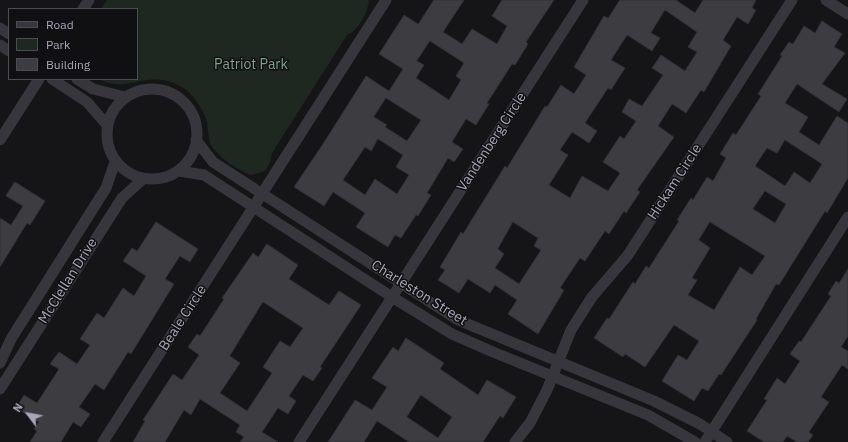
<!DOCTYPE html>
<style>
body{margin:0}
#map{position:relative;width:848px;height:442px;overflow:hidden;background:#151517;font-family:"IBM Plex Sans",sans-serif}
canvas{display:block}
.legend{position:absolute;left:8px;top:8px;width:130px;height:72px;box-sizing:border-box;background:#101012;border:1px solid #4c4d54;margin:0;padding:5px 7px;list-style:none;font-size:12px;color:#a7a8b7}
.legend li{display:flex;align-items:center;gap:8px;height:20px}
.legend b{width:20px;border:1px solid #4c4d54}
.north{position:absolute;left:8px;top:394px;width:40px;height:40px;-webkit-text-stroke:3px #101012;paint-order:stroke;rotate:302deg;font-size:11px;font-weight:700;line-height:16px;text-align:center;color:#a7a8b7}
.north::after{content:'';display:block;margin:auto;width:14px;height:18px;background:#a7a8b7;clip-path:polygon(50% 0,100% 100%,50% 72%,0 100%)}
</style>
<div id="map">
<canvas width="848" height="442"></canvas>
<ul class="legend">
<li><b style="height:5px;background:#36363c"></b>Road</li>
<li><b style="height:11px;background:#1f2721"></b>Park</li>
<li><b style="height:11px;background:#3d3c41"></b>Building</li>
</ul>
<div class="north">N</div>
</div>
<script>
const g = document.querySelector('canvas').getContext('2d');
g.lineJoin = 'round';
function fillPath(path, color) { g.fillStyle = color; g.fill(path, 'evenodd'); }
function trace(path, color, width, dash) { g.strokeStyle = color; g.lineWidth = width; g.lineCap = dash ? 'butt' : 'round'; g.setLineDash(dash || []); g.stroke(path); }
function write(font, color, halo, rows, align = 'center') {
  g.font = font + ' "IBM Plex Sans",sans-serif'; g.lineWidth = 3; g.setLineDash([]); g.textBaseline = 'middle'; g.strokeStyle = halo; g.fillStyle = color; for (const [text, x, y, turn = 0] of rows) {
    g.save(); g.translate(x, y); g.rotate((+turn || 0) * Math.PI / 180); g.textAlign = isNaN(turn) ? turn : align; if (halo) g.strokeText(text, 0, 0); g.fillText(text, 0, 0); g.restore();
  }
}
fillPath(new Path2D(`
 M107,0H369C368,12 359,30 347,35L272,153L270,162L266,170L262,172L251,175C239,171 215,155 210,143C208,136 208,129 207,122C203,109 195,97 185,89C149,65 126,96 100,79H137V9H101Z`), '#1f2721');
const building = new Path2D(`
 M434,0H464L443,32L462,44L472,29L497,44L507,26L492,16L502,0H554L526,42L528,44L515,65L512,64L487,103L489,104L476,125L466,119L452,142L463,149L454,162L448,158L427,193L431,195L418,216L416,215L401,238L395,235L388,247L356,227L365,213L333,192L324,206L294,187L323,144L366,76L389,91L403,69L379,54L404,15L418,24ZM430,41L464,63L456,76L461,80L449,100L416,78L424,65L417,61ZM386,98L421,120L407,141L385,127L387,125L374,117ZM378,139L403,155L396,167L409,175L397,194L375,179L365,195L343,180L365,147L371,151Z
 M620,0H676L695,13L703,0H756L752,8L756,10L748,24L737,17L723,40L731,46L704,92L701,90L686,113L672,104L658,126L674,137L637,190L640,192L626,213L624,211L609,234L605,231L585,261L580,258L560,288L564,290L538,334L508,314L517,300L495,285L490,293L468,279L459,293L438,280L445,270L440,267L461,232L463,234L505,166L507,168L545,106L547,107L561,85L574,94L586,75L574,67L604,16L608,18ZM665,10L697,32L688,47L697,52L685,71L661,55L652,68L663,75L642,106L629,99L622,112L636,121L624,139L620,136L603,162L620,173L608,191L582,176L570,198L549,185L568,155L560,150L572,132L589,143L597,131L585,123L608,88L611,90L625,68L611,60L627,35L652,51L660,38L651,33ZM513,222L538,238L534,246L541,250L519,284L495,268L504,254L498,249Z
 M822,21L842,34L834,47L845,53L822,84L847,99L839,112L797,84L785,103L808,117L799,132L819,145L837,116L848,123V178L827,213L825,211L779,285L776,284L756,319L757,320L721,375L719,374L708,391L702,388L694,401L662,381L678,355L687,360L699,341L674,325L645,367L625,354L623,357L594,338L607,318L609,319L633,282L635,284L646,266L649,268L679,221L677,220L691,198L693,200L707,177L713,181L726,158L720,154L733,133L736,135L761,96L758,94L782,56L780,55L789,42L793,44L804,26L815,33ZM785,140L822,164L810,183L794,172L785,186L755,166L767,148L777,153ZM765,191L786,204L775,223L753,209ZM710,222L765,256L752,275L740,267L714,310L688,295L697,280L692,278L710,248L699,240Z
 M15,182L45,201L30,225L27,223L0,267V218L11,225L23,206L6,196Z
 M156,222L198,249L190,262L180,256L165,279L174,284L131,354L128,352L104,390L95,384L79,407L90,414L81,427L73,422L61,442H30L37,431L34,429L39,422L16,408L24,395L37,403L59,369L50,364L59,352L77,364L90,345L80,339L97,313L104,318L123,288L134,296L146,276L123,261L132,248L137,251Z
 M267,244L298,265L289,279L329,305L339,291L361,305L320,367L322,368L313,381L303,375L289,396L296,401L288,414L278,408L262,432L278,442H240L244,437L236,432L240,425L200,399L191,415L184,410L165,442H133L145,421L143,420L173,374L182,380L199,355L188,347L197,334L200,336L224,299L222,298L253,253L258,257ZM263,302L303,328L290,347L280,341L263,367L272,373L247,411L220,393L240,363L230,356Z
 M848,269V336L841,347L848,351V369L842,365L821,397L829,402L809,432L813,435L808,442H797L787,436L783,442H764L747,431L767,400L764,399L777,378L785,384L800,361L790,354L799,341L801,342L831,296L828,294L836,281L839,283Z
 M406,338L444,363L440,369L478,395L487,380L516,397L503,418L500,416L483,442H409L377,421L364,442H328L355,400L372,410L387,387L372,378L393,347L398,351ZM421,395L452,417L438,438L407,417Z`);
fillPath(building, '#3d3c41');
trace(building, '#302f33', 1);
trace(new Path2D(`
 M826,0L848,14
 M83,9L89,0
 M0,28L9,34
 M0,45L9,51
 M52,79L87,102L107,125
 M77,79L93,89L125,97
 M107 134a45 45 0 1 1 90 0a45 45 0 1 1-90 0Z
 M0,140L39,79
 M196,140L213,162L458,320L654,401L700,424L727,442
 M179,171L204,175L392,297L452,334L493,352L648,415L695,442
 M0,363L11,339L106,188L115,162
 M0,389L122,198L143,179
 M103,442L386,0
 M299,442L583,0
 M515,442L530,423L547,390L571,330L592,297L628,255L792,0
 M705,442L848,217`), '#36363c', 11);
write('14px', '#7da387', '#101012', [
 ["Patriot Park",251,65]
]);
write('14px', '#a7a8b7', '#101012', [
 ["Vandenberg Circle",492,142,-57],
 ["Hickam Circle",675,182,-57],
 ["McClellan Drive",68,281,-58],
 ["Charleston Street",419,293,32],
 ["Beale Circle",183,318,-57]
]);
</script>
